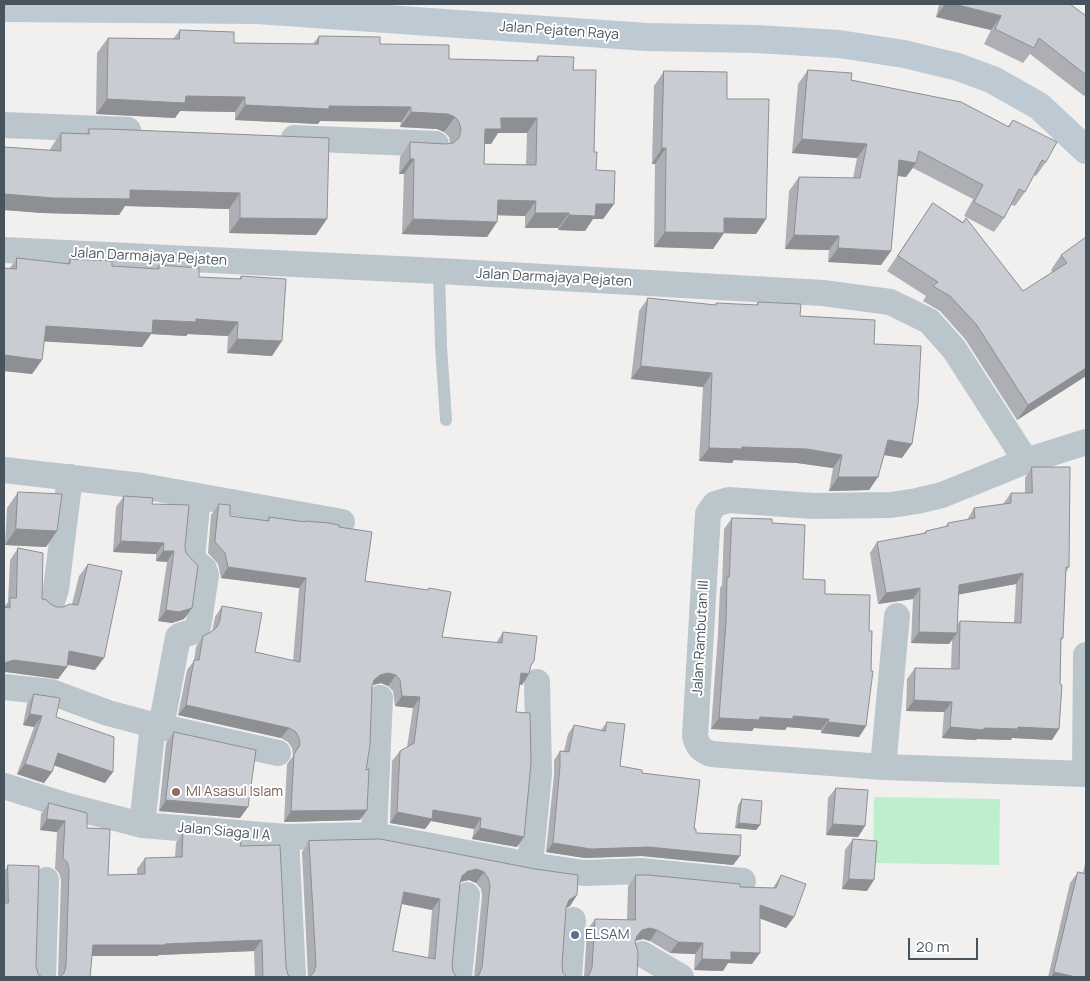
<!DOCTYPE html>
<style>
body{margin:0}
#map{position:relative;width:1090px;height:981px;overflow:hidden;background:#f2efef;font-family:Manrope,sans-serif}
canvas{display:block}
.frame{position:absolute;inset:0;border:5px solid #47545d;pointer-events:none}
.scale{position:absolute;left:908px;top:938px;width:70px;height:22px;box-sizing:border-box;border:2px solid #47545d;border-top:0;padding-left:6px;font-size:15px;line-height:18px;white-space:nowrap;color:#47545d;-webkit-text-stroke:4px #fff;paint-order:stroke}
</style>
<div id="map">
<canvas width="1090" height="981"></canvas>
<div class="frame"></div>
<div class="scale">20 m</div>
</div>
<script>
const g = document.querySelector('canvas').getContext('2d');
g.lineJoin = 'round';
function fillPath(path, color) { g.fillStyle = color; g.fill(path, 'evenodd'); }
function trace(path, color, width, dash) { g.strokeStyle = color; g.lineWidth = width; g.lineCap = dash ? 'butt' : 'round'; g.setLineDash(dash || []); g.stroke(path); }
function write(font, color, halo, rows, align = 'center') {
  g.font = font + ' Manrope,sans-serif'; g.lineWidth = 4; g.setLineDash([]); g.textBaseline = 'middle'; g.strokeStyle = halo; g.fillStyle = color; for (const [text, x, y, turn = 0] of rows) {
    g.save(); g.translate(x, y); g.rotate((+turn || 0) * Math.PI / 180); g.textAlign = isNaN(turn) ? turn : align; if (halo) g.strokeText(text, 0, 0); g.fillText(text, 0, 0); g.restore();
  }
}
fillPath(new Path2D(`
 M874,797L1000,799L999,865L873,863Z`), '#bdefcd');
trace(new Path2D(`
 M439,271L441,346L446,420`), '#bbc5cc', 12);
trace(new Path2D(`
 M4,125L128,130
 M294,138L436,144
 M4,250L439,271L823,293L890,302L929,321L954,349L1026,461
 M1086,442L1026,461L942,495L917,501L891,505L813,506L729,500L715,504L708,514L695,736C697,746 701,750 711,754L883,767L1086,774
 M4,470L142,486L342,522
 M51,605L56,589L70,477
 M4,687L51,692L108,713L153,725L142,825
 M153,725L278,753
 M161,727L178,637C185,632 193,635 198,628L206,575L204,569L192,559L198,496
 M883,767L897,616
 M1085,774L1086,655
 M4,786L64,805L142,825L286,837L374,835L530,865L584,873L641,871L743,881
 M374,835L380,698
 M286,837L293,977
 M530,865L539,774L537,682
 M642,954L681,977
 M43,977L46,880
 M459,977L467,895
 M569,977L573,920`), '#bbc5cc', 26);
trace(new Path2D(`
 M4,8L257,10L647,37L756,39L839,44L904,54L958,67L993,80L1039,106L1086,150`), '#bdc9d3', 28);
fillPath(new Path2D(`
 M916,4H1070L1086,16V94L1084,96L1030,54L1023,63L984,44L991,30L936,17L939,5Z
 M180,30L234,43L313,44L319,36L380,44L449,59L535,61L538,56L573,70L594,152L596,170L614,204L603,219H593L585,231L558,230V228H525V216L498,215L497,222L487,237L402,234L404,174H399L400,157L410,142L446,144L450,143L449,137L444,132L437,129L400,127L401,122L320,121L318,124L235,120V112L180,111L175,118L96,114L97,53L108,38L173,39ZM498,133H527L526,165L484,164V144H491Z
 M808,70L851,80L1008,126L1013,120L1046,162L1036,176L1034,175L1025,192L1015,206L1011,205L1004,218L994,232L964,216L973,199L913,168L906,177L897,176L891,251L881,265L828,262L829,250L785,249L789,191L799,177L853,178L857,158L792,153L798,84Z
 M664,71L727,99L766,219L756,234L724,233L713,249L654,247L655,164H652L654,86Z
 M89,129L329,138L316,235L229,233V209L125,206L119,215L42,213L4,210V147L50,150V149L61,133L86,134Z
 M933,203L963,222L966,218L1023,291L1052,272L1051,270L1061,255L1086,237V376L1017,420L965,339L940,311L923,301L926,296L887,271Z
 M17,258L67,264L70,259L112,266L157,268L159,265L199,277L239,279L241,276L272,356L227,353L228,336L188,334L186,336L151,334L142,347L44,341L42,360L32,374L4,371V268H10Z
 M648,298L715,305L716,303L756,305L758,302L800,316L874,344L902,458L884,455L878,477L869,490L829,491L833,468L797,463L734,460L732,463L699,461L703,387L631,379L639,311Z
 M1032,467L1069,567L1066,572L1063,638L1061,641L1059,729L1052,740L1012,738L1011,740L977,739L976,740L942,738L944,712L906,711L907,679L915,668L951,669L952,640L949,644L911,643L913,599L878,604L870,553L877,542L924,533L926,531L945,527L948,523L967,520L974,508L1003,504L1011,493H1025V478ZM1016,584L1014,623L960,621L957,625L958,594Z
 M18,492L57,531L46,547L5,545L7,508Z
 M124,496L152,504L185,547L192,608L184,619L172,623L158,621L167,562L156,561V554L113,552L116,507Z
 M219,504L230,516L267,521L269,517L304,522L305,521L339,527L365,581L427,590L429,588L442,637L496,643L503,632L531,666L529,674L522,685L519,684L516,712L517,847L472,839L474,829L431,821L425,829L390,823L392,761L400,751L407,747L413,708L395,706L393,691L388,686L381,683L373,685L372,687L360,820L284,822L287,764L293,756L292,748L288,742L281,738L178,715L187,670L194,661L196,647L203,636L212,632L215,617L222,606L255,652L293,661L299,588L221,578L218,564L208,553L211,515Z
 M732,518L772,523L803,579L825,594L866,726L859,737L821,733V730L787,727L785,730L754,728L752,731L711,729L718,633L720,588L722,585L724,529Z
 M18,548L42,599L56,607H63L72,604L79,576L88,564L95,670L67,665V667L58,679L6,672L4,673V607L8,602L10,560Z
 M34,694L56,717L105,783L54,765L52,772L44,783L17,774L34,727L23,725L27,704Z
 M607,722L620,766L642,773L694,829L696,833L740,856L733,865L642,856L585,858L546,852L554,775V760L560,751H564L568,734L574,725L601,730Z
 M174,732L248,807L240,818L159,811L166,743Z
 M836,788L865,826L858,837L826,835L828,798Z
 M742,799L760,825L756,830L735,828L738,805Z
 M49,803L87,828L108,875H137V869L145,858L175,857L176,843L183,832L240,846L288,975L291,977H255L254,951L159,955L157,956H92L90,977H58L61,880L59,873L55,869L57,832L40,830L41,814Z
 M380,839L577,895L570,906L566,908L562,965L563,973L567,977H474L482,896L481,889L476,883L469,880L460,882V883L452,965L453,972L457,977H308L302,852L309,841ZM402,904L432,910L428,958L393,951Z
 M853,839L867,891L842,889L845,850Z
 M1086,859V977H1048L1070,883L1078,872L1083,873Z
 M8,865L36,966L38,974L4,977V872Z
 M636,875L740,887L773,888L781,875L794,917L786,928L760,918L752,964L728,963L723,971L694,970L695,954L670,953L650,941L643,939L635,941V942L637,977H584L587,930L595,919L627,920L628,886Z`), '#adafb5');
fillPath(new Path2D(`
 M916,4H940L939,5Z
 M945,4H954L1001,16L991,30L936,17Z
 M186,96L245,97L235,112L180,111L175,118L96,114L107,99Z
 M245,105L329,106L411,107L401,122L320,121L318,124L235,120Z
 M411,112L448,114L455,117L444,132L437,129L400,127Z
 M501,118H537L527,133H498L491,144H474L485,129Z
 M802,139L867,144L857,158L792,153Z
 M662,148H666L655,164H652Z
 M410,159H414L404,174H399Z
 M899,160L916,163L906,177L889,174Z
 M130,190L240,193L229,209L125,206L119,215L42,213L4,210V194Z
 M498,200L536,201L525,216L488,215Z
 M596,204H614L603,219H593L585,231L558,230L569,215Z
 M535,213H569L558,228H525Z
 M240,218L327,219L316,235L229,233Z
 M724,218L766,219L756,234L714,233Z
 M413,219L497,222L487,237L402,234Z
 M665,232L724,233L713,249L654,247Z
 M794,235L839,236L829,250L785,249Z
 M838,248L891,251L881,265L828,262Z
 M196,319L238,322L228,336L188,334L186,336L151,334L142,347L36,341L46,326L153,320Z
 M237,339L282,341L272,356L227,353Z
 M4,355L42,360L32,374L4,371Z
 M641,366L712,373L703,387L631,379Z
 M1086,368V376L1017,420L1028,405Z
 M888,440L912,444L902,458L878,454Z
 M742,447L807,449L842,455L833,468L797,463L734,460L732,463L699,461L709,448Z
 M838,477H878L869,490L829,491Z
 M16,529L57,531L46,547L5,545Z
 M121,541L164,543L156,554L113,552Z
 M163,551H174L167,562L156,561Z
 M228,567L306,578L299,588L221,578Z
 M1023,573L1016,584L951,596L959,585Z
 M920,588L913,599L878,604L886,593Z
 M192,608L184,619L172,623L158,621L166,610Z
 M919,632L957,633L949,644L911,643Z
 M69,651L104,658L95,670L61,663Z
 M14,660L67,667L58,679L6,672L4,673V663Z
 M534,661L525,674H529L522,685L514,683L521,673Z
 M388,673L396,675L388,686L381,683L373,685L374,680L380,675Z
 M402,696L420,697L413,708L395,706Z
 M914,700L952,702L944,712L906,711Z
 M186,705L289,728L281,738L178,715Z
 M30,714L42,716L34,727L23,725Z
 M793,716L829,719L821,730L787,727L785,730L754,728L752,731L711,729L719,718Z
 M828,722L866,726L859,737L821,733Z
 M950,727L984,728L1018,727L1059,729L1052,740L1012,738L1011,740L977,739L976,740L942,738Z
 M58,753L113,772L105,783L50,764Z
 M25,764L52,772L44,783L17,774Z
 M166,800L248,807L240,818L159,811Z
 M367,810L360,820L284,822L291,811Z
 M433,810L481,818L474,829L431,821L425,829L390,823L397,812Z
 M47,819L65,821L57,832L40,830Z
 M739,823L760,825L756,830L735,828Z
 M833,824L865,826L858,837L826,835Z
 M480,828L524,837L517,847L472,839Z
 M553,843L649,847L740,856L733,865L642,856L585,858L546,852Z
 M477,869L484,872L476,883L469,880L460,882L462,876L468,871Z
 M849,879L874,880L867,891L842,889Z
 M404,892L440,899L432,910L397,903Z
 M577,895L570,906L561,911L569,900Z
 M760,905L794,917L786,928L753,916Z
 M650,928L657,930L650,941L643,939L634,941L637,936L642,930Z
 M262,940L254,951L159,955L157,956H85L93,945L165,944Z
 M678,942L703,943L695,954L670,953Z
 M731,952L760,953L752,964L728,963L723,971L694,970L702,959Z
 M1054,972L1076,977H1051Z`), '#8d8f93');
const building = new Path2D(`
 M954,4H1070L1086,16V75L1039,38L1034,48L995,29L1001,16Z
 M180,30L234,32V43L318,44L319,36L380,37V44L449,45V59L538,61V56L574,57L573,70H596L594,152H597L596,170L615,171L614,204H596L595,216L569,215V213H535L536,201L498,200L497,222L413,219L414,159H410V142L446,144L453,143L459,138L461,130L459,122L455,117L448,114L411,112V107L329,106V109L245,105V97L186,96L185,103L107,99L108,38L179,39ZM501,118H537L536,165L484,164L485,129H501Z
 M808,70L852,73L851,80L961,102L1009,127L1013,120L1057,142L1046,162L1042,160L1025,192L1019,189L1004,218L974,202L983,185L919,151L916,163L899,160L891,251L838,248L839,236L794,235L799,177L860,178L867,144L802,139Z
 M664,71L727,72V99H769L766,219L724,218V233L665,232L666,148H662Z
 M89,129H107L329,138L327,219L240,218V193L130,190V199L53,198L4,194V147L61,151V133L89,134Z
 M933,203L963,223L966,218L1023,291L1067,263L1061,255L1086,237V368L1028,405L976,324L950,296L933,286L938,282L898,256Z
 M17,258L70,264V259L112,261V266L159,269V265L199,268V277L241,279V276L286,279L282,341L237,339L238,322L196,319V322L153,320L152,333L46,326L42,360L4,355V268L16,269Z
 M648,298L716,305V303L758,305V302L801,304L800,316L875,320L874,344L921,346L918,404L912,444L888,440L878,477H838L842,455L807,449L742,447V449L709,448L712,373L641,366Z
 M1032,467H1070L1069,567H1066L1063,638H1061L1060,684L1062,685L1059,729L1018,727V729L984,728V730L950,727L952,702L914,700L915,668L959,669L960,621L1021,623L1023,573L959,585L957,633L919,632L920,588L886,593L877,542L926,533V531L948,526V523L975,518L974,508L1011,503V493H1032Z
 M18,492L62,494L57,531L16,529Z
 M124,496L153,498L152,504L189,505L185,547L186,553L198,566L192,608L179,612L166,610L174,551H163L164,543L121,541Z
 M219,504L230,505V516L269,521V517L305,522V521L329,523L339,525V527L372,532L365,581L428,590L429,588L451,592L442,637L502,643L503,632L537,636L534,661L531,665L529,674L521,673L516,712L530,713L531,763L524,837L480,828L481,818L433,810L432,819L397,812L400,751L414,743L420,697L402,696L400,680L396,675L388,673L380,675L374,680L372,687L370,745L366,770L369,769L367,810L291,811L294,754L300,745L299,738L296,732L289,728L186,705L194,660H199L203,636L211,632L217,627L220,620L222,606L262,613L255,652L300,662L306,578L228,567L225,553L215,542Z
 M732,518L772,519V523L805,525L803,579L825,580V594L870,595L869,631H872L871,671H873L866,726L828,722L829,719L793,716V719L760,717L759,720L719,718L726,622L727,577H729Z
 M18,548L43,553L42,599L47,600L49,603L56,607H63L70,604L78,605L88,564L122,571L104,658L69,651L67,667L14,660L4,663V607L10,608V598H16Z
 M34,694L60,698L56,717L114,737L113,772L58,753L52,772L25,764L42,716L30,714Z
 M607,722L625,724L620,766L642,770V773L700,780L694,829H696V833L741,835L740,856L649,847L591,849L553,843L560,766V751L569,752L574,725L605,731Z
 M174,732L256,750L248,807L166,800Z
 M836,788L868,790L865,826L833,824Z
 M742,799L762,801L760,825L739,823Z
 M49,803L87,813V828L110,829L108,875L145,874V858L182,857L183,832L242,837L240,846L280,845L286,967L288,975L291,977H263L262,940L165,944V945H93L90,977H60L64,973L66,966L69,869L67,862L63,858L65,821L47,819Z
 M380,839L535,869L578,875L577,895L569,900L566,908L562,965L563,973L567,977H476L479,975L482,967L490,885L488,878L484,872L477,869L468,871L462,876L460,883L452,965L453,972L457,977H310L314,972L316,965L309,841ZM404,892L440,899L435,959L393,951Z
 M853,839L877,841L874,880L849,879Z
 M8,865L39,866L36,966L38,974L42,977H4V903H8Z
 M1078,872L1086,874V977H1076L1054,972Z
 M636,875H648L740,884V887L776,888L781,875L806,884L794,917L760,905V953L731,952V960L702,959L703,943L678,942L657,930L650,928L642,930L637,936L635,942L638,952L637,977H586L589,975L592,968L595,919L635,920Z`);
fillPath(building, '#c9ccd2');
trace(building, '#8d8f93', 1);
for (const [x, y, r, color] of [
 [176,792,5,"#8d6e63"],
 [575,935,5,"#5c6f8a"]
]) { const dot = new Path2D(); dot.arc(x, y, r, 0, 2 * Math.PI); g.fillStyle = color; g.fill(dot); trace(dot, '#fff', 2); }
write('14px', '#47545d', '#fff', [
 ["Jalan Pejaten Raya",559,31,4],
 ["Jalan Darmajaya Pejaten",149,257,3],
 ["Jalan Darmajaya Pejaten",554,278,3],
 ["Jalan Rambutan III",701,638,-87],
 ["Jalan Siaga II A",224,832,5]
]);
write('14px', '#785e54', '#fff', [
 ["MI Asasul Islam",186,792]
], 'left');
write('14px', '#4e5e75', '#fff', [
 ["ELSAM",585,935]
], 'left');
</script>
